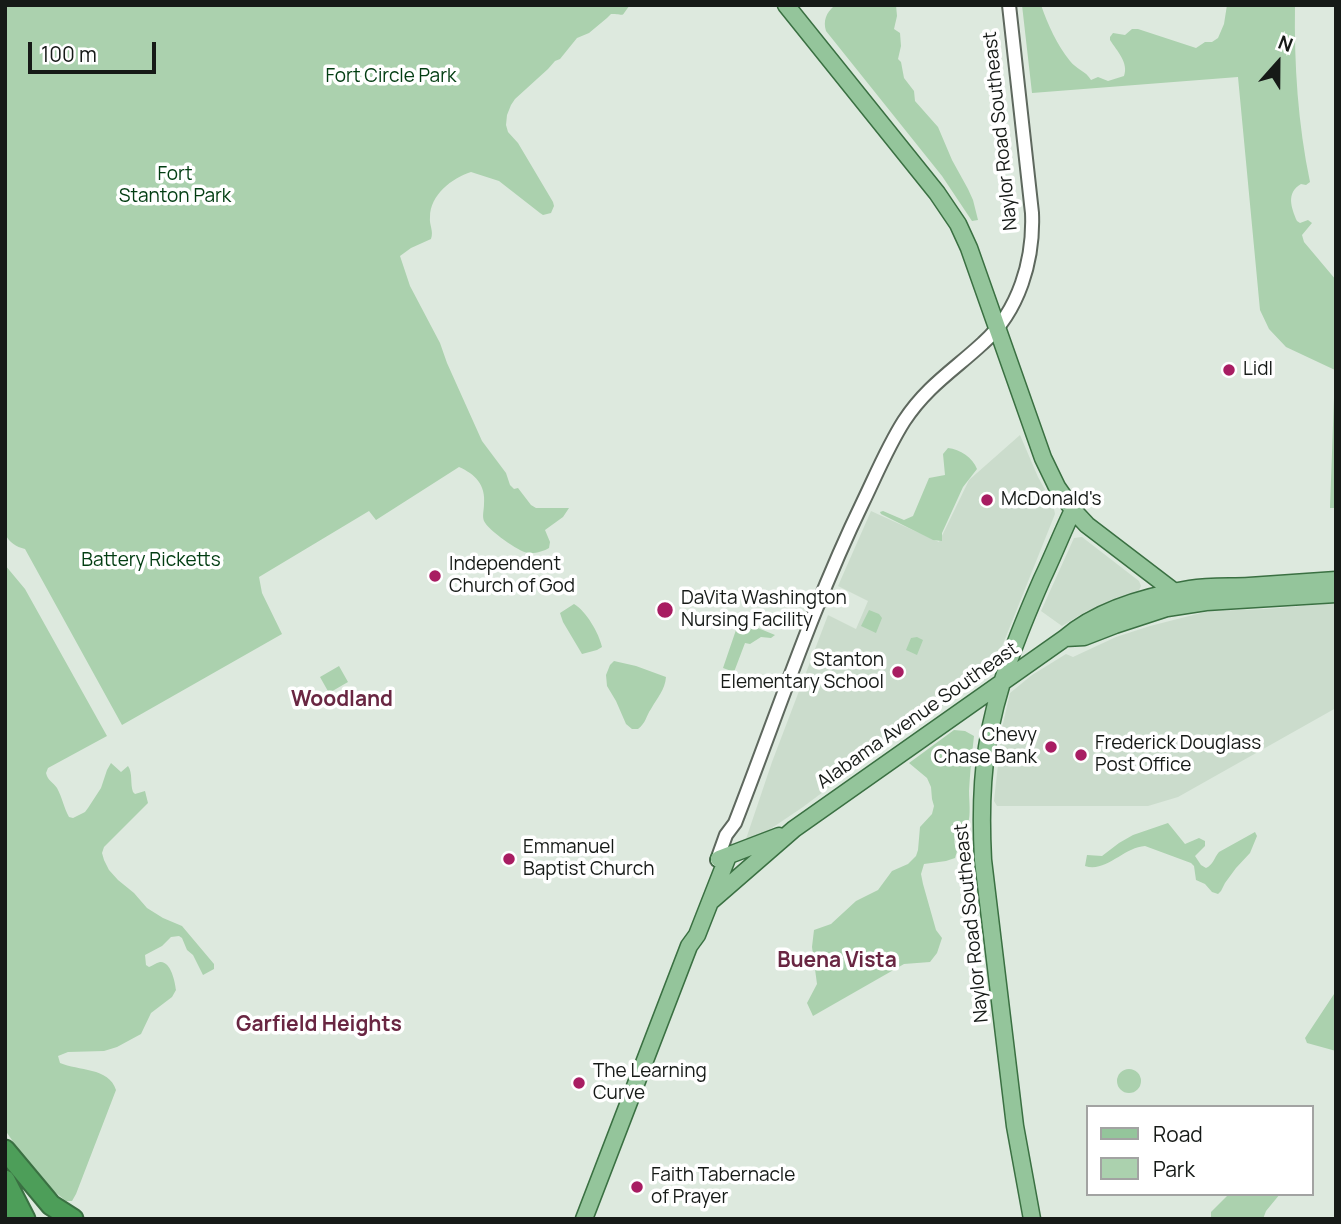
<!DOCTYPE html>
<style>
body{margin:0}
#map{position:relative;width:1341px;height:1224px;overflow:hidden;background:#dde9de;font-family:Manrope,sans-serif}
canvas{display:block}
.frame{position:absolute;inset:0;border:7px solid #161a17;pointer-events:none}
.legend{position:absolute;left:1086px;top:1105px;width:228px;height:91px;box-sizing:border-box;background:#fff;border:2px solid #a2a3a2;margin:0;padding:9px 12px;list-style:none;font-size:21px;color:#161a17}
.legend li{display:flex;align-items:center;gap:14px;height:35px}
.legend b{width:35px;border:2px solid #a2a3a2}
.north{position:absolute;left:1243px;top:28px;width:70px;height:70px;-webkit-text-stroke:5px #fff;paint-order:stroke;rotate:21deg;font-size:19px;font-weight:700;line-height:28px;text-align:center;color:#161a17}
.north::after{content:'';display:block;margin:auto;width:24px;height:32px;background:#161a17;clip-path:polygon(50% 0,100% 100%,50% 72%,0 100%)}
.scale{position:absolute;left:28px;top:42px;width:128px;height:32px;box-sizing:border-box;border:4px solid #161a17;border-top:0;padding-left:9px;font-size:21px;line-height:24px;white-space:nowrap;color:#161a17;-webkit-text-stroke:5px #fff;paint-order:stroke}
</style>
<div id="map">
<canvas width="1341" height="1224"></canvas>
<div class="frame"></div>
<ul class="legend">
<li><b style="height:9px;background:#94c59b"></b>Road</li>
<li><b style="height:19px;background:#abd1ae"></b>Park</li>
</ul>
<div class="north">N</div>
<div class="scale">100 m</div>
</div>
<script>
const g = document.querySelector('canvas').getContext('2d');
g.lineJoin = 'round';
function fillPath(path, color) { g.fillStyle = color; g.fill(path, 'evenodd'); }
function trace(path, color, width, dash) { g.strokeStyle = color; g.lineWidth = width; g.lineCap = dash ? 'butt' : 'round'; g.setLineDash(dash || []); g.stroke(path); }
function write(font, color, halo, rows, align = 'center') {
  g.font = font + ' Manrope,sans-serif'; g.lineWidth = 7; g.setLineDash([]); g.textBaseline = 'middle'; g.strokeStyle = halo; g.fillStyle = color; for (const [text, x, y, turn = 0] of rows) {
    g.save(); g.translate(x, y); g.rotate((+turn || 0) * Math.PI / 180); g.textAlign = isNaN(turn) ? turn : align; if (halo) g.strokeText(text, 0, 0); g.fillText(text, 0, 0); g.restore();
  }
}
fillPath(new Path2D(`
 M1020,435L1038,477L1053,504L1055,514L993,669L984,677L871,756L803,807L760,836L746,839L772,762L828,615L856,629L868,601L838,586L871,511L939,542L969,480Z
 M1082,537L1139,581L1141,586L1138,592L1087,611L1062,626L1041,611L1074,538Z
 M1336,603V708L1178,797L1148,806H997L994,801L1002,728L1010,693L1032,675L1066,654L1073,657L1116,637L1150,626L1209,611L1267,609Z`), '#cbdccc');
fillPath(new Path2D(`
 M5,5H630C619,19 627,14 611,14L607,18L589,33L577,38L560,59L555,61L548,69L515,99L511,105L507,115L506,125L508,132L518,143L553,202L554,206L551,213L543,215L540,213L499,181L471,172C452,178 430,195 430,217C429,225 434,231 431,239L411,248L400,256L410,286L440,343L447,363L482,441L506,473L510,485L514,489L518,488L531,505L536,508H569L563,517L545,530L550,542L549,548C544,551 535,554 528,553C519,552 488,530 484,521C482,516 484,510 484,504C486,485 475,474 459,467L376,520L369,511L259,577L262,593L282,634L122,725L25,549C16,547 9,542 5,534Z
 M841,5H896L897,16L894,29L900,33L901,46L898,59L901,62L904,78L914,91L915,101L938,127L952,160L968,189L973,200L978,220L972,221L942,176L826,31C823,21 826,13 834,6Z
 M1022,5H1041C1048,25 1057,45 1070,61C1076,69 1086,71 1091,80L1098,77L1108,81L1124,76C1129,63 1117,51 1110,40V37L1113,33L1125,35L1132,29H1138L1196,48L1205,42H1212L1218,38L1224,24L1227,5H1295C1294,65 1298,124 1310,182L1306,185L1301,184C1286,193 1291,207 1297,221L1300,223L1308,220L1312,223L1302,235L1304,242L1336,280V508H1330L1335,370L1286,347L1269,329L1260,310L1238,77L1032,93Z
 M948,448C960,449 973,458 977,469L963,487L942,533V541L933,540L881,514L880,512L883,511L904,520L913,516L929,478L945,475L943,454Z
 M5,565L25,589L107,736L48,768L46,773C48,781 53,782 57,788C62,797 64,808 69,817L73,818L85,812L88,808L101,788L107,770L111,763L121,772L128,766C133,773 130,784 133,792L135,794L145,791L148,803L104,847L102,853L104,860L109,870L118,880L134,893L147,908L163,918L182,926L214,964V969L203,975L193,955L187,950L182,938L179,936L171,937L162,946L145,955L146,965L149,967C152,966 156,963 160,962C171,961 175,982 176,990L172,997L151,1013L141,1034L117,1047L104,1051L68,1052L58,1056L60,1063C78,1071 109,1067 116,1090L76,1194L72,1201H66L39,1179L5,1130Z
 M574,604C586,611 599,633 602,647L597,650L582,654L563,622L560,613Z
 M869,610L879,614L882,618L876,633L861,626Z
 M741,621L775,635L771,638L761,637L750,644L745,643L734,672L723,668L737,627Z
 M917,637L923,640L917,655L906,650L911,638Z
 M614,661L636,666L666,677C665,690 657,698 651,709C646,716 646,723 638,729H632L626,724L616,701L607,686L606,675L610,665Z
 M339,666L348,682L329,693L320,677Z
 M954,730L965,731L974,736C972,754 970,772 969,791C969,801 971,814 968,824C962,836 949,832 957,851L955,858L946,861L924,864L921,874L923,884L936,930L942,938L937,953L930,962L904,964L813,1016L807,1003L817,984L812,947L814,930L831,924L856,901L878,890L892,871L908,864L916,856L918,850L920,827L932,814L934,806L932,799L931,787L927,778L909,763Z
 M1168,823L1185,844L1199,838L1205,841V846L1195,856L1201,865L1206,868C1213,865 1214,858 1219,852L1255,832L1257,836L1250,853L1236,868L1225,883L1221,891L1218,894L1212,892L1205,884L1196,880L1194,866L1191,863L1145,846C1124,847 1106,873 1085,866L1087,855L1102,856L1119,843L1133,835Z
 M1336,991V1051L1307,1043L1305,1038Z
 M1117 1081a12 12 0 1 1 24 0a12 12 0 1 1-24 0Z
 M1229,1194H1280L1266,1211L1263,1219H1211V1212Z`), '#abd1ae');
const minor = new Path2D(`
 M717,860L726,835L735,823C777,715 813,605 863,502C876,475 888,446 904,421C927,386 954,370 983,343C1019,311 1034,260 1032,213L1009,5`);
const major = new Path2D(`
 M786,5L937,193L958,224L969,248L1043,458L1057,487L1073,510L1087,525L1176,593L1185,605
 M1065,638L1084,637L1115,625L1167,608L1206,602L1336,594
 M719,859L779,836
 M710,902L794,829L1065,638C1099,609 1147,596 1190,589C1209,586 1230,587 1249,586C1278,584 1307,582 1336,580
 M584,1219L689,946L697,935L728,856
 M1032,1219L1015,1126L983,860C981,822 981,785 987,747C996,688 1018,634 1042,579C1053,556 1062,533 1073,510`);
const highway = new Path2D(`
 M5,1150L51,1205L73,1219
 M5,1180L25,1219
 M5,1214L8,1219`);
trace(minor, '#5e685e', 16);
trace(major, '#3a7042', 19);
trace(highway, '#3a7042', 23);
trace(minor, '#fff', 12);
trace(major, '#94c59b', 16);
trace(highway, '#4d9e59', 19);
for (const [x, y, r, color] of [
 [1229,370,7,"#a81d62"],
 [987,500,7,"#a81d62"],
 [435,576,7,"#a81d62"],
 [665,610,9,"#a81d62"],
 [898,672,7,"#a81d62"],
 [1051,747,7,"#a81d62"],
 [1081,755,7,"#a81d62"],
 [509,859,7,"#a81d62"],
 [579,1083,7,"#a81d62"],
 [637,1187,7,"#a81d62"]
]) { const dot = new Path2D(); dot.arc(x, y, r, 0, 2 * Math.PI); g.fillStyle = color; g.fill(dot); trace(dot, '#fff', 2.5); }
write('19px', '#023d12', '#fff', [
 ["Fort Circle Park",391,77],
 ["Fort",175,175],
 ["Stanton Park",175,197],
 ["Battery Ricketts",151,561]
]);
write('19px', '#161a17', '#fff', [
 ["Naylor Road Southeast",1001,131,-96],
 ["Alabama Avenue Southeast",918,716,-35],
 ["Naylor Road Southeast",972,923,-96]
]);
write('19px', '#161a17', '#fff', [
 ["Lidl",1243,370],
 ["McDonald's",1001,500],
 ["Independent",449,565],
 ["Church of God",449,587],
 ["DaVita Washington",681,599],
 ["Nursing Facility",681,621],
 ["Stanton",884,661,"right"],
 ["Elementary School",884,683,"right"],
 ["Chevy",1037,736,"right"],
 ["Chase Bank",1037,758,"right"],
 ["Frederick Douglass",1095,744],
 ["Post Office",1095,766],
 ["Emmanuel",523,848],
 ["Baptist Church",523,870],
 ["The Learning",593,1072],
 ["Curve",593,1094],
 ["Faith Tabernacle",651,1176],
 ["of Prayer",651,1198]
], 'left');
write('bold 21px', '#692642', '#fff', [
 ["Woodland",342,700],
 ["Buena Vista",837,961],
 ["Garfield Heights",319,1025]
]);
</script>
